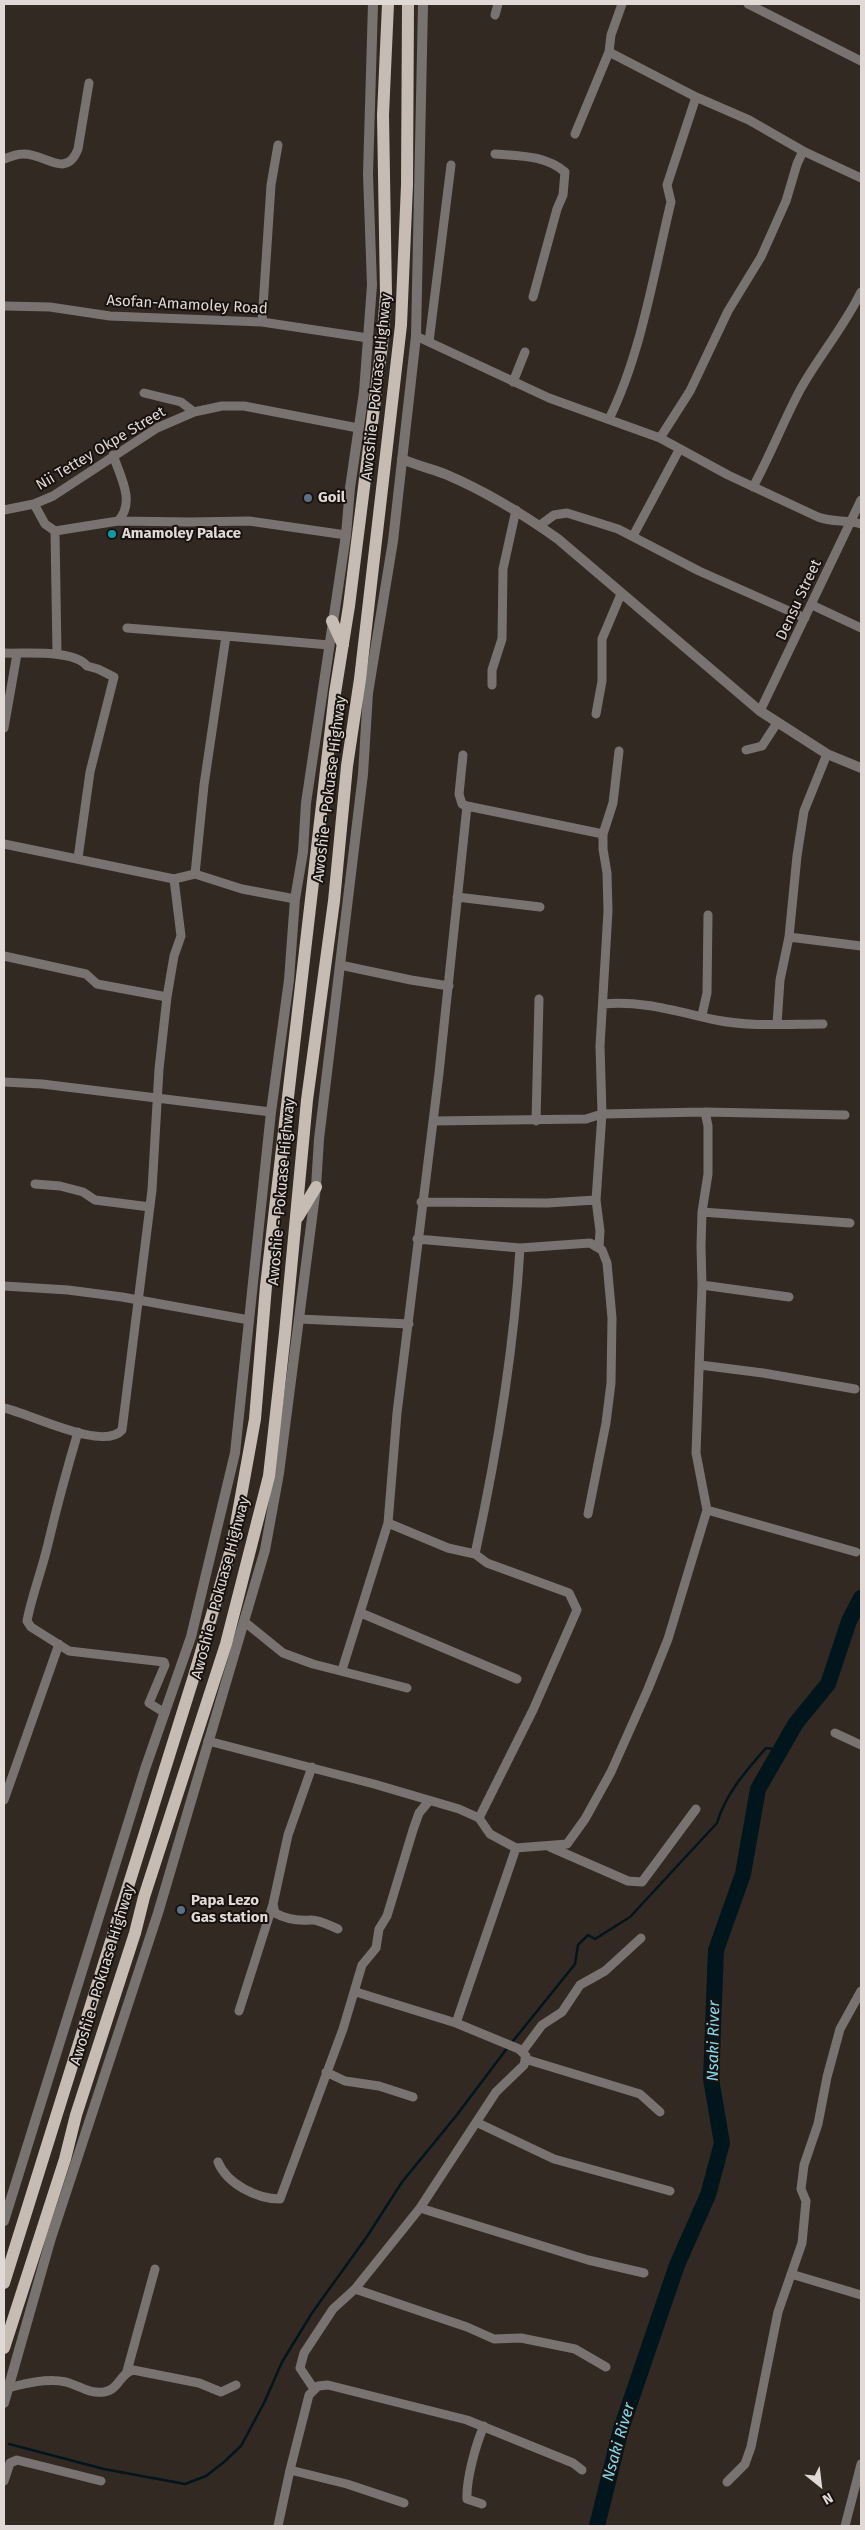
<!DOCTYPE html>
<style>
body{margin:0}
#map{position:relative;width:865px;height:2530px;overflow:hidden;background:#322922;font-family:"Fira Sans",sans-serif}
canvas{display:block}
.frame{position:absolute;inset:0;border:5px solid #e0d9d5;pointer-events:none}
.north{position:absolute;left:795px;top:2460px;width:50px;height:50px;-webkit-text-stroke:4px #17120f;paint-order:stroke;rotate:151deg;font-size:14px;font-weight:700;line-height:20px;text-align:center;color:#e0d9d5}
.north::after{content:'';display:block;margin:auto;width:18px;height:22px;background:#e0d9d5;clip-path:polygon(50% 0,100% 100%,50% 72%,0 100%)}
</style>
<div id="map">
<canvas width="865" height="2530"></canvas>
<div class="frame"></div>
<div class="north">N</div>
</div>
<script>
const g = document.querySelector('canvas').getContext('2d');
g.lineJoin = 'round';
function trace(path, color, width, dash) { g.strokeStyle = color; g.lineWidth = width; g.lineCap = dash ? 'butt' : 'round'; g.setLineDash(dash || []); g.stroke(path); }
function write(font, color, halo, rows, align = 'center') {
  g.font = font + ' "Fira Sans",sans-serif'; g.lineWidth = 4; g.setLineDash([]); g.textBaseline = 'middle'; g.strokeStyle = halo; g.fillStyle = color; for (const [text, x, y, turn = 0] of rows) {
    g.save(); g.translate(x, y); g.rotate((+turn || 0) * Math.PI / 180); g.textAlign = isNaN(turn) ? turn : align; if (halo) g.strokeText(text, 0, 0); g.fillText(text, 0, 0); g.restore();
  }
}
trace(new Path2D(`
 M513,2041L575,1964L578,1945L588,1935L595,1939L630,1917L717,1823C726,1793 746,1771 766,1748L780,1750
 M9,2444L104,2469L185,2484L206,2476L224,2462L241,2446L264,2403L282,2362L312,2313L368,2235L402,2182L456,2116L508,2047`), '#00161c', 2.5);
trace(new Path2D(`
 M597,2526L621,2429L677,2265L708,2195L722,2143L711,2079L716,1950L743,1874L758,1789L796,1723L828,1684L849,1621L861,1598`), '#00161c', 16);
trace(new Path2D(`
 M748,4L861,61
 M495,15L498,4
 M609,52L696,97L749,120L803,151L861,178
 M575,134L609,52L611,35L622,4
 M495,154C520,156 545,155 565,172L563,195L557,209L533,297
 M4,159C9,157 17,154 23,154C45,153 66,180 78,149L89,83
 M4,306L50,307L110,316L262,322L368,338
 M262,322L271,185L278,145
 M416,336L549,398L660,438L728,475L818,517C833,523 847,519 861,524
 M429,342L451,165
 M513,382L525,352
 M144,393L181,402L194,412
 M609,419C641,355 654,272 671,202L667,185L696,97
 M660,438L690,391L728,311L761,257L786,201L797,164L803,151
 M753,487C770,456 783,422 800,390C819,356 844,327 861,292
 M34,504L45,524L55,531L118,521C136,502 120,476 113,455
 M4,510L34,504L53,496L157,428L194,412L222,406H244L358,428
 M118,521L189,522L249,521L346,535
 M539,526L554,515L567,513L618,529L699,571L805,618
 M55,531L57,654
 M633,536L679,450
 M812,605L861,628
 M127,628L226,636
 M4,653C24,654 74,649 87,666L98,669L114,677L90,772L78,858
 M492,685V670L502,639L503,569L516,510
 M760,711L861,500
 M596,714L602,681V639L621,594
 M4,728L17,654
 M746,750L762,746L777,723
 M467,806L603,834
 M4,844L174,879L195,874L242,889L295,899
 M195,874L204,785L226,636L329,645
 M457,897L540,907
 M789,937L861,946
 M4,956L86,974L97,984L167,997
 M340,965L411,980L449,986
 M603,1004C642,1000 678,1012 716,1020C751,1027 788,1024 823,1024
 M702,1015L707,993L708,915
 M777,1024L780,980L789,937L797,856L804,811L827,754
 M4,1082L42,1084L271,1112
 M433,1121L586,1119L602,1114L705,1112L845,1115
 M536,1121L539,999
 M35,1184L60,1186L83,1192L95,1200L150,1207
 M421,1202L547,1203L596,1200
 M702,1212L850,1223
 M417,1239L520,1248L590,1243L602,1250L607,1263L612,1318L611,1383L606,1423L588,1514
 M599,1247L600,1231L596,1200L602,1114L600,1046L608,911L607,873L603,849V834L613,803L619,751
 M702,1285L789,1297
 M4,1286L68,1290L122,1297L249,1320
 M299,1319L409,1324
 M700,1365L763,1373L855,1389
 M4,1408C29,1413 103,1452 122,1430L152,1190L159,1069L167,997L174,956L181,936L174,879
 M78,1432C67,1469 57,1506 48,1544C42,1570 32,1595 27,1621L31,1627L69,1651L164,1662L165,1665L149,1703L165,1713
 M707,1510L856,1552
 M388,1523L448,1548L475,1554L487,1563L569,1593L577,1610L533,1710L479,1818
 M475,1554C497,1453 514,1351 520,1248
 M361,1613L517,1679
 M246,1623L283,1653L313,1664L407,1688
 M342,1670L388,1523L397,1413L439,1073L467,806L462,804L459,794L463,755
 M835,1733L861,1745
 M208,1741L374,1784L459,1809L479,1818L490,1834L516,1848L567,1844L585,1819L611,1772L648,1689L668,1639L707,1510L696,1453L702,1285L701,1246L702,1212L708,1174V1126L705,1112
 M4,1800L59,1644
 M550,1847L628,1881L642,1882L696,1809
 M273,1904L275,1913C286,1919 298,1921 310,1920C319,1919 330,1926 338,1929
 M239,2011L273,1904L288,1835L312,1767
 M456,2023L516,1848
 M522,2052L542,2025L562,2012L580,1985L605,1971L641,1938
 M525,2059L640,2094L660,2112
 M326,2072L345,2081L379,2086L413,2097
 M478,2123L554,2159L670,2191
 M218,2162C227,2184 257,2199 280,2199L343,2029L362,1965L376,1948L379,1929L387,1916L413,1830L419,1813L429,1801
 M420,2208L588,2260L644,2273
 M791,2274L861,2295
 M355,2289L467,2327L494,2339L521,2338L575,2349L606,2367
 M127,2371L155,2269
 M8,2388C27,2383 47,2378 66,2382C80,2386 89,2394 104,2392C119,2390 120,2373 133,2370L199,2383L221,2392L236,2385
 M314,2389L300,2368L304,2353L333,2309L355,2289L420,2208L496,2092L524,2065L526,2056L519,2049L456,2023L356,1992
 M290,2470L347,2484L404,2503
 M4,2481L10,2463L17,2460L101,2481
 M727,2482L745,2464L751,2447L778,2312L802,2243L806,2201L801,2189L804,2165L818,2124L827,2077L840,2029L861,1991
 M482,2504L467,2499C466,2480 476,2443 484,2426
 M278,2526L290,2470L309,2395L318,2386L328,2385L467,2420L573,2463L582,2470
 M845,2526L861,2464`), '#787370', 9);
trace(new Path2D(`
 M402,459C416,465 431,469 445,474C485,491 523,514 558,539L760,711L827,754L861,768
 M4,2221L145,1769L191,1637L235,1453L271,1112L289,980L295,899L303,852L306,803L346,535L350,488L364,392L372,285L368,174L373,4
 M4,2403L51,2238L158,1913L265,1550L279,1473L316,1187L319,1139L363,774L368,693L393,541L416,336L423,4`), '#787370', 10);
trace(new Path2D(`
 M332,621L343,645
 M298,1217L316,1187
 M4,2283L194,1676L232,1546L255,1419L266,1286L335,693L349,606L382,344L386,295L383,115L388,4
 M4,2348L65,2159L76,2115L135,1933L144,1897L226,1644L269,1476L285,1333L307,1100L334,901L347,766L360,679L401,325L407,185L408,4`), '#c6bcb4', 12);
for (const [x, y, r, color] of [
 [308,498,5,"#5c6f8a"],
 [112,534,5,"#0f9aa8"],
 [181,1910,5,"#5c6f8a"]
]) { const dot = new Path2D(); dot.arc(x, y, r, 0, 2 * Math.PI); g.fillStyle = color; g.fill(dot); trace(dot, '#17120f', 2); }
write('15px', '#e0d9d5', '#17120f', [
 ["Asofan-Amamoley Road",187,305,3],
 ["Awoshie - Pokuase Highway",377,387,-84],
 ["Nii Tettey Okpe Street",101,449,-31],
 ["Densu Street",799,600,-65],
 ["Awoshie - Pokuase Highway",330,789,-83],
 ["Awoshie - Pokuase Highway",282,1192,-85],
 ["Awoshie - Pokuase Highway",221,1588,-75],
 ["Awoshie - Pokuase Highway",103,1975,-73]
]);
write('bold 15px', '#e0d9d5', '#17120f', [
 ["Goil",318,498],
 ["Amamoley Palace",122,534],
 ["Papa Lezo",191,1901],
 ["Gas station",191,1918]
], 'left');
write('italic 16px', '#82d7ec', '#17120f', [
 ["Nsaki River",714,2041,-89],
 ["Nsaki River",619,2442,-74]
]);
</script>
